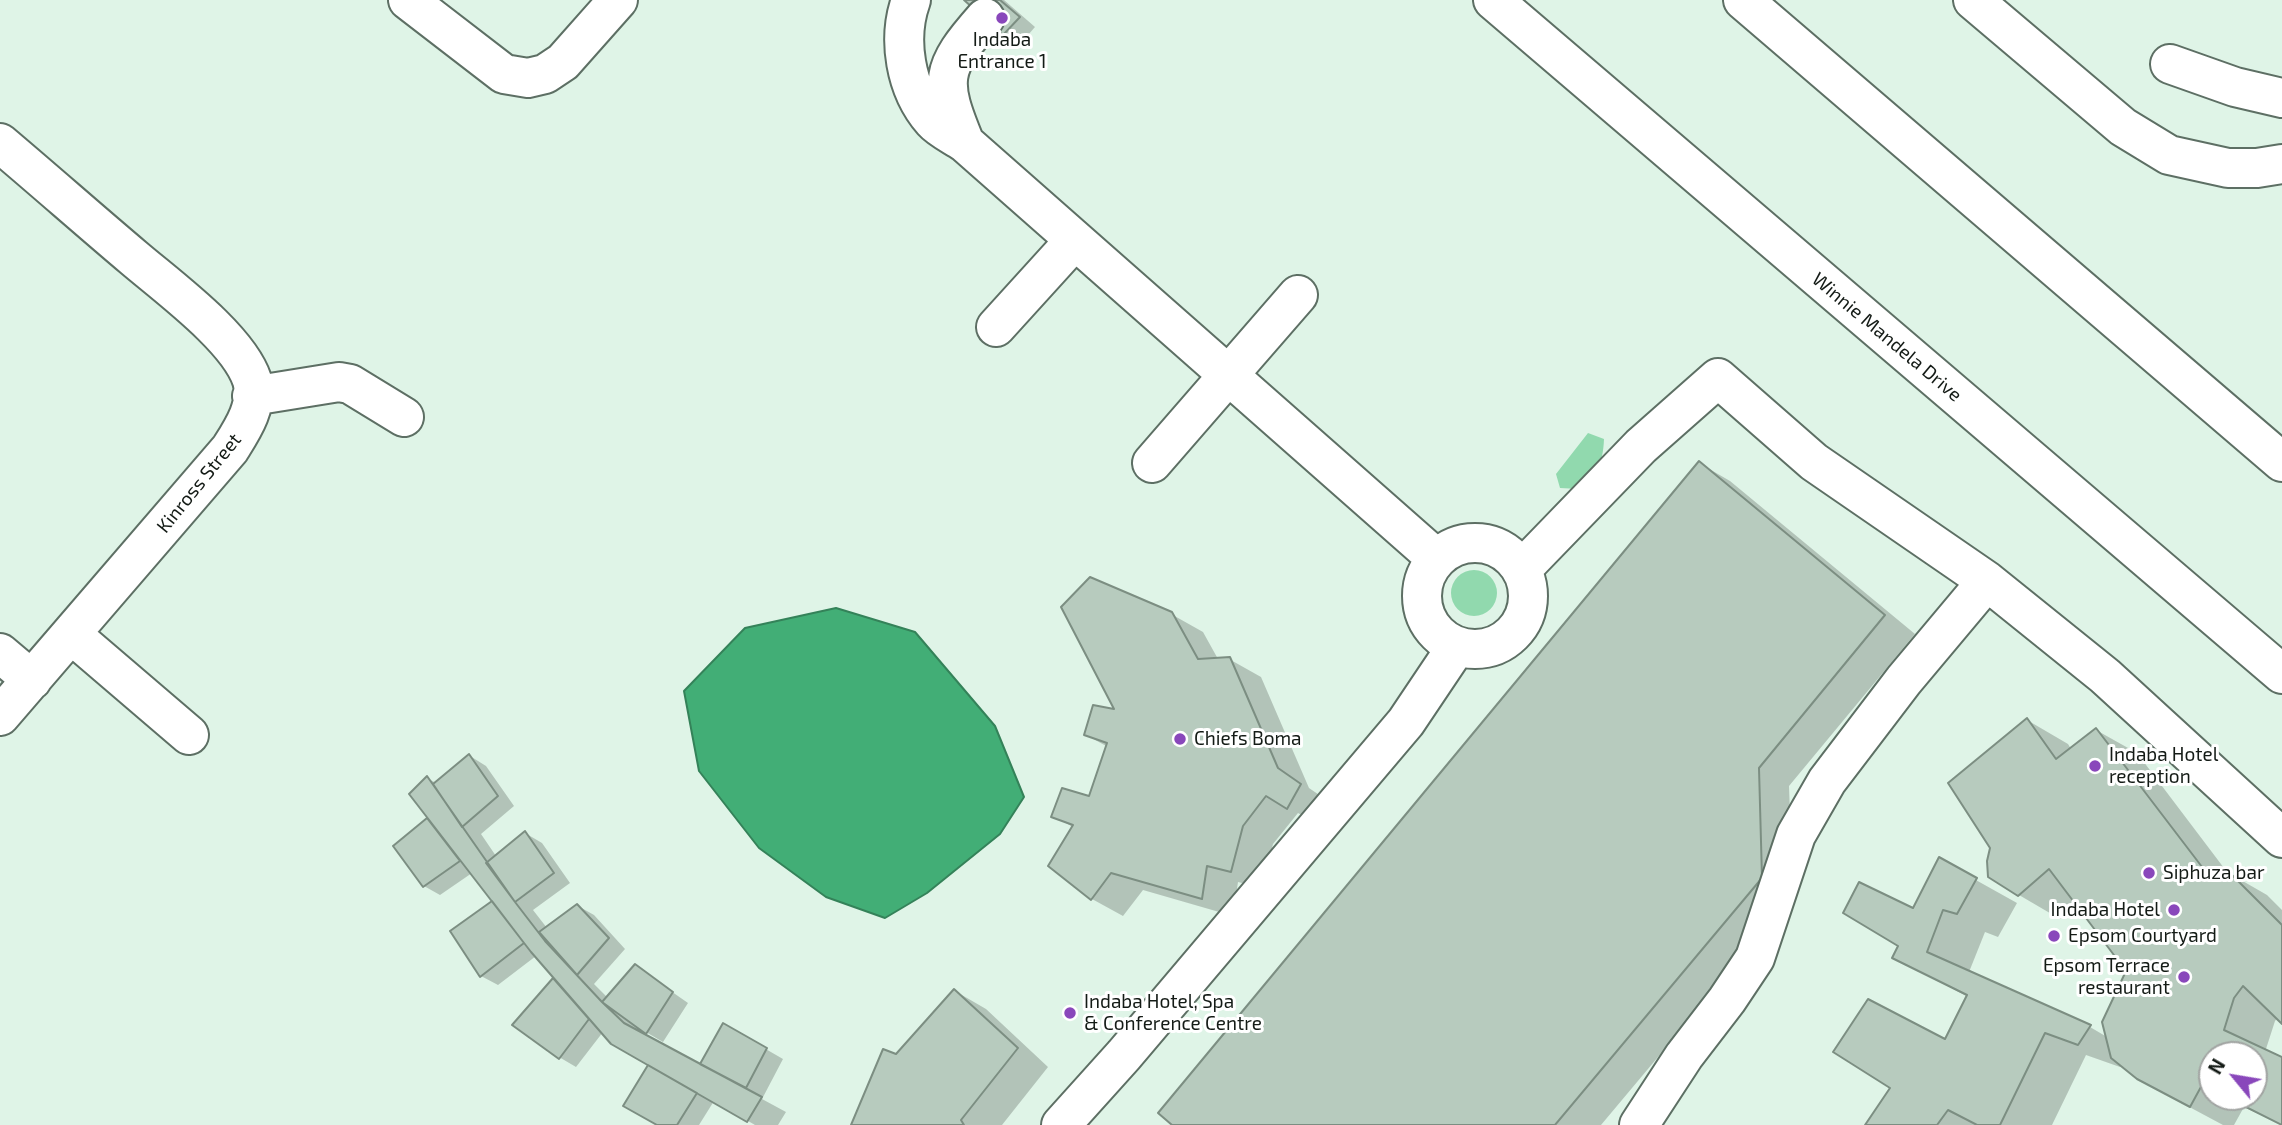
<!DOCTYPE html>
<style>
body{margin:0}
#map{position:relative;width:2282px;height:1125px;overflow:hidden;background:#dff4e7;font-family:"Exo 2",sans-serif}
canvas{display:block}
.north{position:absolute;left:2198px;top:1041px;width:70px;height:70px;box-sizing:border-box;background:#fff;border:2px solid #a1a4a2;border-radius:50%;rotate:300deg;font-size:19px;font-weight:700;line-height:28px;text-align:center;color:#141b16}
.north::after{content:'';display:block;margin:auto;width:24px;height:32px;background:#8947bb;clip-path:polygon(50% 0,100% 100%,50% 72%,0 100%)}
</style>
<div id="map">
<canvas width="2282" height="1125"></canvas>
<div class="north">N</div>
</div>
<script>
const g = document.querySelector('canvas').getContext('2d');
g.lineJoin = 'round';
function fillPath(path, color) { g.fillStyle = color; g.fill(path, 'evenodd'); }
function trace(path, color, width, dash) { g.strokeStyle = color; g.lineWidth = width; g.lineCap = dash ? 'butt' : 'round'; g.setLineDash(dash || []); g.stroke(path); }
function write(font, color, halo, rows, align = 'center') {
  g.font = font + ' "Exo 2",sans-serif'; g.lineWidth = 6; g.setLineDash([]); g.textBaseline = 'middle'; g.strokeStyle = halo; g.fillStyle = color; for (const [text, x, y, turn = 0] of rows) {
    g.save(); g.translate(x, y); g.rotate((+turn || 0) * Math.PI / 180); g.textAlign = isNaN(turn) ? turn : align; if (halo) g.strokeText(text, 0, 0); g.fillText(text, 0, 0); g.restore();
  }
}
fillPath(new Path2D(`
 M1588,433L1604,439C1603,464 1597,472 1579,489L1560,488L1556,474Z
 M1451 593a23 23 0 1 1 46 0a23 23 0 1 1-46 0Z`), '#91d9ae');
const water = new Path2D(`
 M836,608L915,632L995,726L1024,797L1000,834L927,893L885,918L826,897L759,848L699,771L684,691L745,628Z`);
fillPath(water, '#42ae76');
trace(water, '#348259', 2);
fillPath(new Path2D(`
 M967,0H1004L1035,27L1021,43L1004,33Z
 M1699,463L1730,481L1915,634L1789,786L1793,896L1601,1125H1175Z
 M1171,614L1203,632L1218,659H1229L1261,677L1309,788L1331,803L1319,825L1298,813L1273,844L1262,888L1238,882L1233,916L1143,890L1123,916L1092,899L1073,827L1053,816L1090,799L1108,747L1086,735L1117,711Z
 M2027,720L2068,744L2071,749L2096,730L2137,753L2227,872L2267,895L2282,910V1022L2278,1017L2275,1021L2265,1052L2282,1059V1125L2244,1107L2234,1125H2223L2180,1102L2122,1064L2120,1067L2086,1055L2052,1125H1867L1946,1041L1968,997L1894,957L1914,911L1940,860L2017,903L1998,937L1985,932L1969,972L2090,1027L2107,1037L2128,971L2077,904L2060,919L2019,895ZM2212,1055H2254V1097H2212Z
 M470,756L486,766L514,806L481,834L496,856L525,833L542,843L570,883L533,910L547,928L578,906L594,915L625,949L594,984L608,998L635,966L688,1003L663,1042L639,1028L646,1036L701,1066L724,1025L783,1059L762,1099L786,1112L778,1125H755L714,1101L699,1125H660L651,1065L603,1032L576,1067L559,1057L553,980L560,984L536,956L498,985L481,976L494,902L472,873L440,895L424,886L427,820L434,824L427,778L436,783Z
 M955,991L986,1009L1048,1067L1002,1125H853L896,1056Z`), '#0003');
const building = new Path2D(`
 M964,0H1000L1020,17L1003,35Z
 M1699,461L1885,615L1759,768L1762,878L1555,1125H1172L1158,1113Z
 M1090,577L1172,612L1198,659L1230,657L1278,768L1301,784L1287,809L1266,796L1243,826L1231,872L1207,866L1202,899L1111,873L1091,900L1048,866L1073,825L1051,817L1062,788L1089,796L1107,743L1084,735L1093,705L1114,709L1061,607Z
 M2027,718L2056,759L2096,728L2212,880L2226,869L2282,925V1024L2243,986L2234,998L2224,1030L2282,1057V1125L2226,1097H2254V1055H2212V1090L2202,1085L2190,1107L2137,1079L2111,1058L2102,1022L2126,971L2049,869L2018,896L1988,877L1987,861L1990,848L1948,783Z
 M469,754L498,796L462,827L433,784Z
 M427,776L515,902L545,941L602,1002L624,1023L762,1097L747,1122L611,1044L531,952L409,794Z
 M427,818L460,861L423,887L393,846Z
 M525,831L554,873L515,902L486,863Z
 M1939,857L1977,878L1957,914L1943,910L1927,952L2091,1025L2078,1045L2045,1033L2000,1125H1977L1948,1110L1937,1125H1865L1890,1088L1833,1052L1868,999L1945,1039L1967,995L1892,958L1898,946L1843,913L1859,882L1913,908Z
 M492,901L524,943L480,977L450,931Z
 M577,904L609,938L577,975L539,932Z
 M635,964L673,992L646,1034L602,1002Z
 M553,978L589,1019L559,1059L512,1025Z
 M954,989L1018,1048L961,1120L964,1125H851L883,1049L896,1054Z
 M723,1023L767,1048L746,1088L700,1064Z
 M648,1065L697,1093L677,1125H657L623,1106Z`);
fillPath(building, '#b7cbbe');
trace(building, '#7c8e82', 2);
const minor = new Path2D(`
 M408,0L504,74L528,78L545,74L563,62L618,0
 M911,0C897,39 905,89 933,121C941,130 955,136 965,143L1437,559
 M1973,0L2123,127L2169,155L2228,168H2257L2282,164
 M2170,64L2235,87L2282,98
 M0,143C45,181 89,220 134,258C168,287 238,338 252,380C259,405 242,430 230,449L0,716
 M965,143C939,80 940,69 985,18
 M996,327L1075,240
 M252,396L339,382L350,384L404,417
 M1152,463L1298,295
 M1422 596a53 53 0 1 1 106 0a53 53 0 1 1-106 0Z
 M1521,570L1641,446L1718,378L1814,462L1987,581L2105,676L2282,838
 M71,634L189,735
 M0,653L32,680
 M1061,1125L1124,1055L1406,722L1457,646
 M1639,1125L1684,1056L1727,1000L1755,958L1796,835L1827,781L1904,680L1987,581`);
const major = new Path2D(`
 M1493,0L2282,674
 M1743,0L2282,462`);
trace(minor, '#5d6f64', 42);
trace(major, '#5d6f64', 42);
trace(minor, '#fff', 38);
trace(major, '#fff', 38);
for (const [x, y, r, color] of [
 [1002,18,7,"#8947bb"],
 [1180,739,7,"#8947bb"],
 [2095,766,7,"#8947bb"],
 [2149,873,7,"#8947bb"],
 [2174,910,7,"#8947bb"],
 [2054,936,7,"#8947bb"],
 [2184,977,7,"#8947bb"],
 [1070,1013,7,"#8947bb"]
]) { const dot = new Path2D(); dot.arc(x, y, r, 0, 2 * Math.PI); g.fillStyle = color; g.fill(dot); trace(dot, '#fff', 2.5); }
write('19px', '#141b16', '#fff', [
 ["Indaba",1002,40,"center"],
 ["Entrance 1",1002,62,"center"],
 ["Chiefs Boma",1194,739],
 ["Indaba Hotel",2109,755],
 ["reception",2109,777],
 ["Siphuza bar",2163,873],
 ["Indaba Hotel",2160,910,"right"],
 ["Epsom Courtyard",2068,936],
 ["Epsom Terrace",2170,966,"right"],
 ["restaurant",2170,988,"right"],
 ["Indaba Hotel, Spa",1084,1002],
 ["& Conference Centre",1084,1024]
], 'left');
write('19px', '#141b16', '#fff', [
 ["Winnie Mandela Drive",1887,337,40],
 ["Kinross Street",199,483,-51]
]);
</script>
